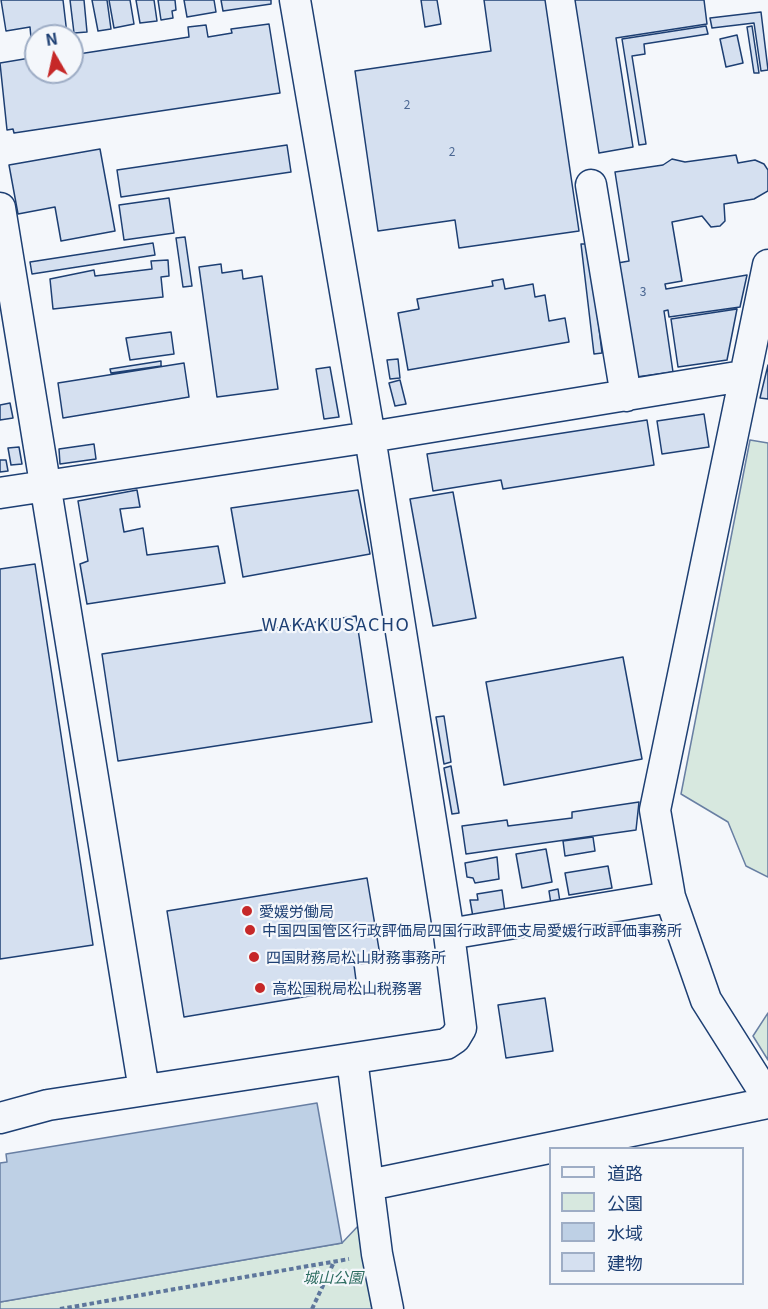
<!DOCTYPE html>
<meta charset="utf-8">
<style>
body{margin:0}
#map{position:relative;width:768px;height:1309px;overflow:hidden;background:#f4f7fb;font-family:Georgia,"Noto Sans JP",serif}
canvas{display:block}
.legend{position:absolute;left:549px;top:1147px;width:195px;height:138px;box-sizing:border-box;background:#f4f7fb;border:2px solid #9eadc5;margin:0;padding:8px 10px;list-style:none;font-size:18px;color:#1d3f73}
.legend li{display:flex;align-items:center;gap:12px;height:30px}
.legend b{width:30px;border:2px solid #9eadc5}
.north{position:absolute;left:24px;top:24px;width:60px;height:60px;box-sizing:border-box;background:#f4f7fb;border:2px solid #9eadc5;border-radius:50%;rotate:351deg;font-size:16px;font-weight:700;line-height:24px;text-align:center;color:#1d3f73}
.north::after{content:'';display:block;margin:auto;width:21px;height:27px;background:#c62828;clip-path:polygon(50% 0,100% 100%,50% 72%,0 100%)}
</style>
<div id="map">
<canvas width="768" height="1309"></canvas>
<ul class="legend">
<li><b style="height:8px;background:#f4f7fb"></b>道路</li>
<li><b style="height:16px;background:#d7e8df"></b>公園</li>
<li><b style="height:16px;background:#bed0e5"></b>水域</li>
<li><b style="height:16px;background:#d5e0f0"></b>建物</li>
</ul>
<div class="north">N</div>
</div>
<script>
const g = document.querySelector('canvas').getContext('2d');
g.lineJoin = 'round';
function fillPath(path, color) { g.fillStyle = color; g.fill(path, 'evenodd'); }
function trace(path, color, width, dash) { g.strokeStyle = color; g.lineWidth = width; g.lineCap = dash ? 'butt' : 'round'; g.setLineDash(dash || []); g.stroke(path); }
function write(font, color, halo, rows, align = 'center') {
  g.font = font + ' Georgia,"Noto Sans JP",serif'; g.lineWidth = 4.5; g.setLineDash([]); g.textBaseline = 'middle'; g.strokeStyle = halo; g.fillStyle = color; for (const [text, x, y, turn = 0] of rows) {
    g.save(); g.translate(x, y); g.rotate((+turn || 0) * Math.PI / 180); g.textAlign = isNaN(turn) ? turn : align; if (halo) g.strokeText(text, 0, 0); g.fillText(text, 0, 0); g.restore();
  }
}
const green = new Path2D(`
 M750,440L768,443V877L746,866L728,822L681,794Z
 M768,1013V1060L753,1036Z
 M359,1225L372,1309H0V1302L342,1243Z`);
fillPath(green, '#d7e8df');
trace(green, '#687fa3', 1.5);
const water = new Path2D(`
 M317,1103L342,1243L0,1302V1163L7,1162L6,1154Z`);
fillPath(water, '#bed0e5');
trace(water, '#687fa3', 1.5);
const building = new Path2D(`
 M1,0H63L67,34L31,38L30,27L6,31Z
 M70,0H84L87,32L74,33Z
 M92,0H107L111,29L98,31Z
 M109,0H130L134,24L114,28Z
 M136,0H154L157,21L140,23Z
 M158,0H175L176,10L172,11L173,18L161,20Z
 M184,0H214L216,12L187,17Z
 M221,0H271V4L223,11Z
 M421,0H437L441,24L425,27Z
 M484,0H545L579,231L459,248L455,220L378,231L355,71L491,51Z
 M575,0H704L707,24L616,38L633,147L599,153Z
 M761,12L768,70L761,71L754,23L712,28L710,18Z
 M269,24L280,93L14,133L13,129L7,130L0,63L36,57V72H72V55L189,37L188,27L206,25L208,37L232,33L231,29Z
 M706,26L708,34L644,44L645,54L632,56L646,144L639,145L622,39Z
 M752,26L759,73H754L747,27Z
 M737,35L743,63L726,67L720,39Z
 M287,145L291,172L121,197L117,170Z
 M100,149L115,231L61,241L55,207L18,214L9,165Z
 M736,155L738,163L755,160L764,164L768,170V191L754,199L724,204L725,221L720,226L711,227L702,216L672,222L682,281L665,284L666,289L747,275L740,307L669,317L668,310L664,311L673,372L629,378L612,264L629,261L615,172L663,165L672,159L685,162Z
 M169,198L174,233L124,240L119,205Z
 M185,237L192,286L183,287L176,238Z
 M153,243L155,255L32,274L30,262Z
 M581,244H589L602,353L594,354Z
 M168,260L169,276L161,277L163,297L53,309L50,279L94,270L95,276L152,269L151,261Z
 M221,264L222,273L242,270L243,279L262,276L278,389L217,397L199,267Z
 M503,279L505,289L533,284L535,297L545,295L549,321L565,318L569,342L408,370L398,313L419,309L417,299L493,286L492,281Z
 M737,309L727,360L678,367L671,319Z
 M171,332L174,354L130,360L126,338Z
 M398,359L400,378L390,379L387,360Z
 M161,361V366L111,373L110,369Z
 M184,363L189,397L63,418L58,383Z
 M768,365V399L760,398Z
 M330,367L339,417L324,419L316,369Z
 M400,380L406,404L395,406L389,383Z
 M10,403L13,418L0,420V405Z
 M704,414L709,447L662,454L657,421Z
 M647,420L654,465L503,489L501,480L433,491L427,454Z
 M94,444L96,459L60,464L59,449Z
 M19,447L22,464L11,465L8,448Z
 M0,460H6L8,471L0,472Z
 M137,490L140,507L120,509L124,532L143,528L147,555L218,546L225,583L87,604L80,564L88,561L78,501Z
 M358,490L370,554L243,577L231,508Z
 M453,492L476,618L433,626L410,499Z
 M35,564L93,945L0,959V569Z
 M356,616L372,722L118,761L102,654Z
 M623,657L642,759L504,785L486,682Z
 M444,716L451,762L444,764L436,717Z
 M451,766L459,813L452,814L444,768Z
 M639,802L636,830L466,854L462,826L507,820L508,826L572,818V812Z
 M593,837L595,851L565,856L563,841Z
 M546,849L552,882L522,888L516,854Z
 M497,857L499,879L475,883L473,878L467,877L465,863Z
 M608,866L612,888L569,895L565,873Z
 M367,878L381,961L354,965L357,988L184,1017L167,911Z
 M558,889L560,902L551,904L549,891Z
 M502,890L505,912L473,917L470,900H478L477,894Z
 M545,998L553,1051L506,1058L498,1005Z`);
fillPath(building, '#d5e0f0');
trace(building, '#1d3f73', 1.5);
const minor = new Path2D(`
 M591,185L626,396
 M0,208L144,1090
 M768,265L655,810L670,897L706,1000L768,1098
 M0,493L370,437L743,376
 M449,934L670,897
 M352,1059L377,1254L388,1309
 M0,1118L48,1105L446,1044L455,1038L461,1028L449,934L370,437L295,0
 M369,1185L768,1103`);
trace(minor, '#1d3f73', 33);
trace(new Path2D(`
 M60,1309L349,1259
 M312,1309L334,1262`), '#5e769c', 4, [4.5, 3]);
trace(minor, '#f4f7fb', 30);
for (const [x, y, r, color] of [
 [247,911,6,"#c62828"],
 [250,930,6,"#c62828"],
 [254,957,6,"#c62828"],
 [260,988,6,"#c62828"]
]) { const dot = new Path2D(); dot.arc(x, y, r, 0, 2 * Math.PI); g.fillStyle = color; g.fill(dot); trace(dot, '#f4f7fb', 2); }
write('12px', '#4b6792', null, [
 ["2",407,104],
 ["2",452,151],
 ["3",643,291]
]);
write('15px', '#1d3f73', '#f4f7fb', [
 ["愛媛労働局",259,911],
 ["中国四国管区行政評価局四国行政評価支局愛媛行政評価事務所",262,930],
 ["四国財務局松山財務事務所",266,957],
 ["高松国税局松山税務署",272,988]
], 'left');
write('italic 15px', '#2c6c60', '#f4f7fb', [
 ["城山公園",333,1277]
]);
g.letterSpacing = '1.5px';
write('18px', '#1d3f73', '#f4f7fb', [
 ["WAKAKUSACHO",336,624]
]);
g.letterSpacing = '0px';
</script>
